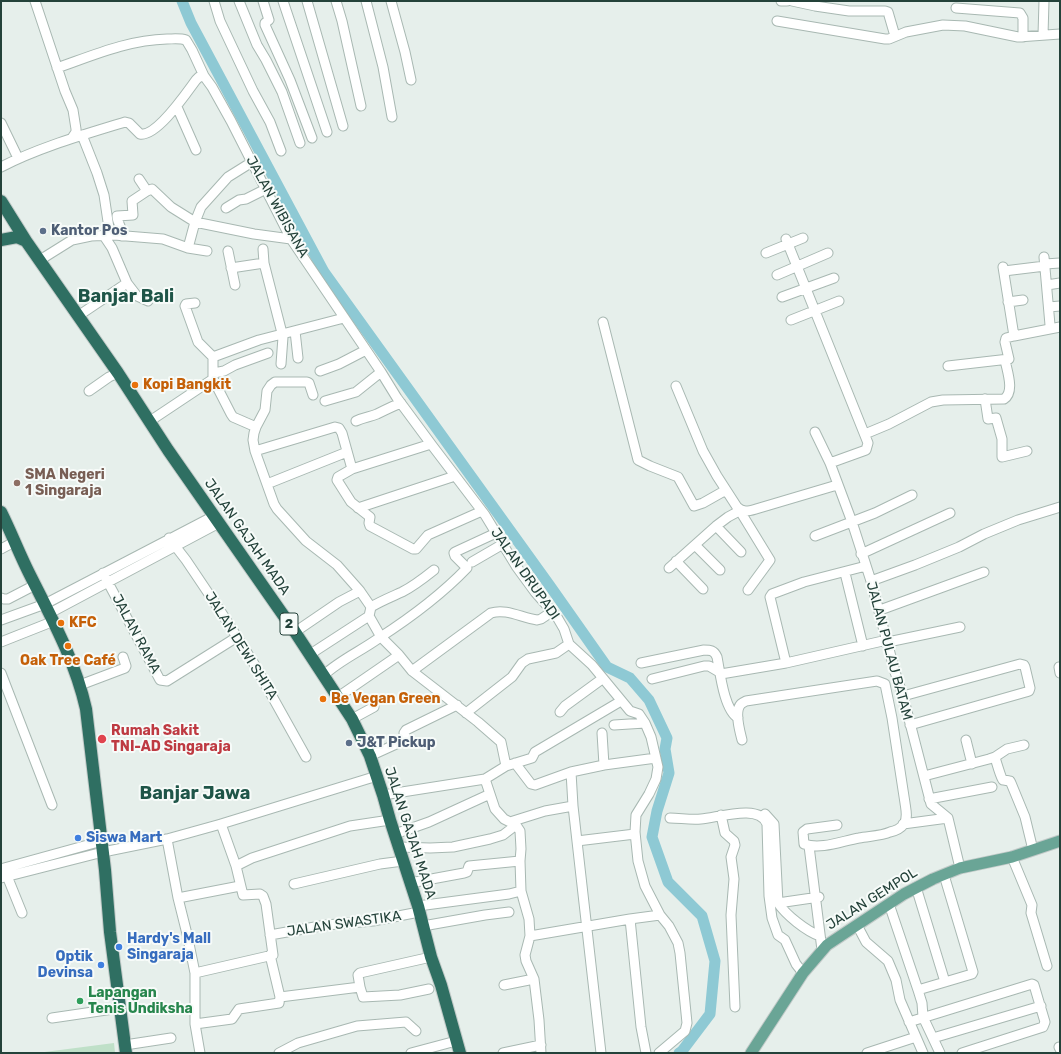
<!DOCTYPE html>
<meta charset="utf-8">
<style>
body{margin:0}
#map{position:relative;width:1061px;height:1054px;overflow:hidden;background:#e6efeb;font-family:Rubik,sans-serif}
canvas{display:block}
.frame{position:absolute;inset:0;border:2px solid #24423a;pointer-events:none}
</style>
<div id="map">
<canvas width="1061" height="1054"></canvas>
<div class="frame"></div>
</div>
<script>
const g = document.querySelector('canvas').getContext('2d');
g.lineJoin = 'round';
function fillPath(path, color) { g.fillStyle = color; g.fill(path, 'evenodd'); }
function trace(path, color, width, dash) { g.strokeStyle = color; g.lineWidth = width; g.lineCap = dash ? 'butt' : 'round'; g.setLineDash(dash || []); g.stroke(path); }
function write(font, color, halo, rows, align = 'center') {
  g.font = font + ' Rubik,sans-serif'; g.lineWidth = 4; g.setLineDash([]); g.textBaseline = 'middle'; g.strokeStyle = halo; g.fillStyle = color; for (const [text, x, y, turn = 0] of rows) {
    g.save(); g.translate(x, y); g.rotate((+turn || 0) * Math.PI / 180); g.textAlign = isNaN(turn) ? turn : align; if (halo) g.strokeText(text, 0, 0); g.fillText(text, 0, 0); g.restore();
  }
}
fillPath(new Path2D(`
 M114,1043L115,1053H37Z`), '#bfe0c8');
trace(new Path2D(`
 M182,1L191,23L324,272L550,586L607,667L630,678L649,700L667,738L665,749L669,773L657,811L652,837L668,882L702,916L715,961L710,1014L682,1051L679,1053`), '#8ec9d4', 11);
const minor = new Path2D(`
 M35,1L65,91L73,110L76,129V132L72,138
 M214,1L220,21L253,91L270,122L281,151
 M239,1L257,45L266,60L282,92L300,143
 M263,1L269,20L265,23V25L290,80L312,138
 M283,1L327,132
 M307,1L343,126
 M336,1L342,21L361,106
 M366,1L383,67L392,117
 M391,1L405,52L411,80
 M781,1H787
 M792,1L815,6L849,11H885L888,12L895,36
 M956,8L1020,13L1023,18V37
 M777,21L885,39H889L906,32L943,25L965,26L1018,37L1060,34
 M1043,35L1044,1
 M57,68C94,55 128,40 167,39C173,39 180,38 186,40L192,50L204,76L212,87L231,121L291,239L381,372L397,398L431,444L352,469L338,477L337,480L351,502L370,517L369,523L370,526L413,549H416L428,535L482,511
 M177,107L196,150
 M1,123L18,158
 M82,135L97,173L104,195L110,235
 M1,167C40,147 83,135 125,122L129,123L140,134C157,137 187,92 196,80L199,77L204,76
 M139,179L147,191L152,189L171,207L195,222L254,234L291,239
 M226,208L239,200L246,199L266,189
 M104,236L112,248L127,283L137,296L148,301
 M122,236C123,228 117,223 117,216L133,215L132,201L147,191
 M786,239L868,443L866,450L830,463
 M188,248L195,222L201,207L228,177L252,162
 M263,249L264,263L283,337L281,364
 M228,251L235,285
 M766,253L803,238
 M1044,257L1050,325L1049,329
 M40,260L72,240L91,236L114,235L163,239L188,248L207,251
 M1045,264L1060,263
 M1003,267L1014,336
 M231,268L264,263
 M1004,271L1045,266
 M777,275L828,253
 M1047,285L1060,283
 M782,297L834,278
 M1008,302L1023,300
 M195,303L186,304L185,306L198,342L213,357
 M1049,307L1060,306
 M78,316L127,283
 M791,320L839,301
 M603,322L638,460L650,466L678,477L694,506L703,503L726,490
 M295,331L298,358
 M213,357L259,340L344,318
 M948,366L1009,359L1005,342L1006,338L1014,336L1060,327
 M320,371L339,364L366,350
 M214,373L224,371L235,365L268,353
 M213,379L231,414L233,417L256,427
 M676,386L703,451L717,476L737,507C743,513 749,511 756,509L837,485
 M89,391L109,377L118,373
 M313,395L309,383L307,382H275L271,385L267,391L265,410L256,427L254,433L253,440L255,451L274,504L277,509L306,541L337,565L360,591L371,607L369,616L381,637L399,655L412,671L478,722L501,742L506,766
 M985,399L988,419L996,418L1002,439V457L1027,451
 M325,401L356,392L381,372
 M150,421L213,379V357
 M356,421C364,417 370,417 377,414C385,410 393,406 401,403
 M815,432L830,463L852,522L871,581L895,672L903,696L931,804L948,818L960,868
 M865,434L889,424L931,402L943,400L1004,399C1015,392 1007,371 1005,360
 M431,444L485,515L516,566L535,592L557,617L564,629L569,644L592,665L630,711L639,714L645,723L651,737L658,767L656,779L649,794L636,815L635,832L638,861L645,886L660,915L669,926L678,943L680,953L687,1023L685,1031L659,1053
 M255,451L335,427L339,428L342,433L352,469
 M267,484L347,452
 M358,508L455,476
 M740,511L770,560L748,590
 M716,526L741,552
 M815,536L875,513L912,495
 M169,538L186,560L221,612L253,662L306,757
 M695,545L720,570
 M1,549L14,542
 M861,554L950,513
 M676,561L703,589
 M472,562L503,544
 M669,568L716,526L728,517L741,510
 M103,573L160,680L167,681L237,637
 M845,573L863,646
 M871,581L915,565L959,547L984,534L1018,520L1060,507
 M1,598L4,599H8L35,585
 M371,607C381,601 391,597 402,592C414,586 424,578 434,570
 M880,610L984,572
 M50,613L219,523
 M1,620L45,604L214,516
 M295,632L339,602L360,591
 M1,642L54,621
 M888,642L960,627
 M309,655L369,616
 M641,663L704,650C710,650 714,650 717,657C720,672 724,710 738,718
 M786,663L770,597L772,594L804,582L866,566
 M1059,667L1060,673
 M412,671L491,613C506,608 522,618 537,620L541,619L553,611
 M1,673L52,805
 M721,674L786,663L887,640
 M324,675C340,660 361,651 379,638C410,618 442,594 467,568L455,556L454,553L455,552L496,533
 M652,679L704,666H709L721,673
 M80,685L125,668L126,666L123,657
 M903,696L1020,664L1024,665L1025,667L1030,688L1029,691L1026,692L910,725
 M338,697L399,655
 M560,712L565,706L602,679
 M466,713L512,677L522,663L528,659L556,653L569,644
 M352,719L374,707
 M614,725L645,723
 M602,733L604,765
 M742,740C740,732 734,711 741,704C742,703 744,702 746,701L877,681L885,684L892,718L905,803C906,810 908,818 904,824C901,828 895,831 890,832C881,836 869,836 859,838C842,841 821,850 804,844L803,832L807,829L837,825
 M966,740L972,764
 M370,756L403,741L406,738L404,733L406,730L457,705
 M995,757C996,761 1001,778 1003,780C1004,780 1009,781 1010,781L1011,783L1025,817L1033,850
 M515,763L531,784L535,785L571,772L604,765L656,758
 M571,772L573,806L601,1053
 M924,776L989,759L995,757L1007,749L1024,745
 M485,779L495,809L504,819L516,825L520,831L521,849L520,861L521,891L529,919L530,936L525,955L526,961L534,979L539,1020L541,1053
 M383,795L485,779L506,766L532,758L535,752L621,701
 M929,799L992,787
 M765,814L774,824L778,903C786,915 806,931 820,936
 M721,815L725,833L734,841L735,845L731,857L734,879L731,915L735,1007
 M670,818C680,818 690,820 701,819C717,818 760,803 767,824L769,896L772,918L778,935L785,940L796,964L803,973
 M510,822L545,811L573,806
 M903,824L948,818
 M395,834L429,822L490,794
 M167,839L178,898L187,934L195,973V1024L200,1053
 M577,841L635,834
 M809,846L822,950
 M399,847L430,848L453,847L490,839L503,835L516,825
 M1012,857L1032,905L1031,913L1047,966
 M236,866L252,858L350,826L390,820
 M1,869L102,841
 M5,871L22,913
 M1,878L103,852L167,839L221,824L377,776
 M410,883L464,873L467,872L469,866L520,861
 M294,884L380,864L403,861
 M916,887L945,982
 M178,898L240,886
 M778,903L819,897
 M889,904L918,990L922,1003L923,1017L940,1053
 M418,906L509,894L521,891
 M630,919L641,1027L646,1053
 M857,925L866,942L888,961L896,980L900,1000L923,1053
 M423,926L485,915L509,912
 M270,935L326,925L373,921L419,912
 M530,936L630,919L660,915
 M195,973L273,955L266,904L263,896L260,894L243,895L236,866L221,824
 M504,985L534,979
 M360,987L363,997L400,995L429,989
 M918,990L972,974L973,972L944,875
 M280,997L360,987L358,975L360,973L431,957
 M52,1018L120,1008
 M909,1022L1032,984L1034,985L1045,1022L1043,1027L962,1053
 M195,1024L232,1019L239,1009L279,1003L280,997L270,955
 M933,1038L1041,1006
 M125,1045L171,1038
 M1059,1047L1060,1049
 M279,1053L298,1043L357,1026L406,1022L416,1031
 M411,1053L456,1041
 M503,1053L541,1045
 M867,1053L916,1037`);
const major = new Path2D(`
 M751,1053L803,973L827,945L842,935L904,894L933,879L960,868L1012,857L1060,841`);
const highway = new Path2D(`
 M1,201L26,241L118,373L168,450L295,632L352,719L370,756L383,795L390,820L418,906L431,957L441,985L460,1053
 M1,240L17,237L26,241
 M1,512C11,532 19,553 29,573C51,617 75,660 86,709L105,870L110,932L126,1053`);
trace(minor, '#a8b8b2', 11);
trace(major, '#c2cac8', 13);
trace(highway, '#c2cac8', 14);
trace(minor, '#fff', 9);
trace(major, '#6aa596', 11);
trace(highway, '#2f6f62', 12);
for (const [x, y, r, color] of [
 [43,231,4,"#5c6f8a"],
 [135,385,4,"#e8710a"],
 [17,483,4,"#8d6e63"],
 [61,623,4,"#e8710a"],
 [68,646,4,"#e8710a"],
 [323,699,4,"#e8710a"],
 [102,739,5,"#e0444e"],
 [349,743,4,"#5c6f8a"],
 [78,838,4,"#3f7fe0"],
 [119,947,4,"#3f7fe0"],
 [101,965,4,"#3f7fe0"],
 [80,1001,4,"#2e9e5b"]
]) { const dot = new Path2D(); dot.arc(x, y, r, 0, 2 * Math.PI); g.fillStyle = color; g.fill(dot); trace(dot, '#f7fbf9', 1.5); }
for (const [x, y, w] of [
 [289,624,18]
]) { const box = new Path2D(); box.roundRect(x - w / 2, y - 11, w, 22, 3); g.fillStyle = '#f7fbf9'; g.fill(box); trace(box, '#24423a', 1); }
write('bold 13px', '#24423a', null, [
 ["2",289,624]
]);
write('14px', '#24423a', '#f7fbf9', [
 ["JALAN WIBISANA",277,207,61],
 ["JALAN GAJAH MADA",247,537,55],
 ["JALAN DRUPADI",525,574,55],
 ["JALAN RAMA",136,634,62],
 ["JALAN DEWI SHITA",241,646,58],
 ["JALAN PULAU BATAM",889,651,75],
 ["JALAN GAJAH MADA",410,833,72],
 ["JALAN GEMPOL",872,899,-32],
 ["JALAN SWASTIKA",344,924,-8]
]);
write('bold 14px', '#4e5e75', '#f7fbf9', [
 ["Kantor Pos",51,231],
 ["J&T Pickup",357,743]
], 'left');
write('bold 14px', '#c56008', '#f7fbf9', [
 ["Kopi Bangkit",143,385],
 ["KFC",69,623],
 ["Oak Tree Café",68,661,"center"],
 ["Be Vegan Green",331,699]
], 'left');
write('bold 14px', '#785e54', '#f7fbf9', [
 ["SMA Negeri",25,475],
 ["1 Singaraja",25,491]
], 'left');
write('bold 14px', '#be3a42', '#f7fbf9', [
 ["Rumah Sakit",111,731],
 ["TNI-AD Singaraja",111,747]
], 'left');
write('bold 14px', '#366cbe', '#f7fbf9', [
 ["Siswa Mart",86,838],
 ["Hardy's Mall",127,939],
 ["Singaraja",127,955],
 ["Optik",93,957,"right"],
 ["Devinsa",93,973,"right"]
], 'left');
write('bold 14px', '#27864d', '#f7fbf9', [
 ["Lapangan",88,993],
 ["Tenis Undiksha",88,1009]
], 'left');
write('bold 18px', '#1f5548', '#f7fbf9', [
 ["Banjar Bali",126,297],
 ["Banjar Jawa",195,794]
]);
</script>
